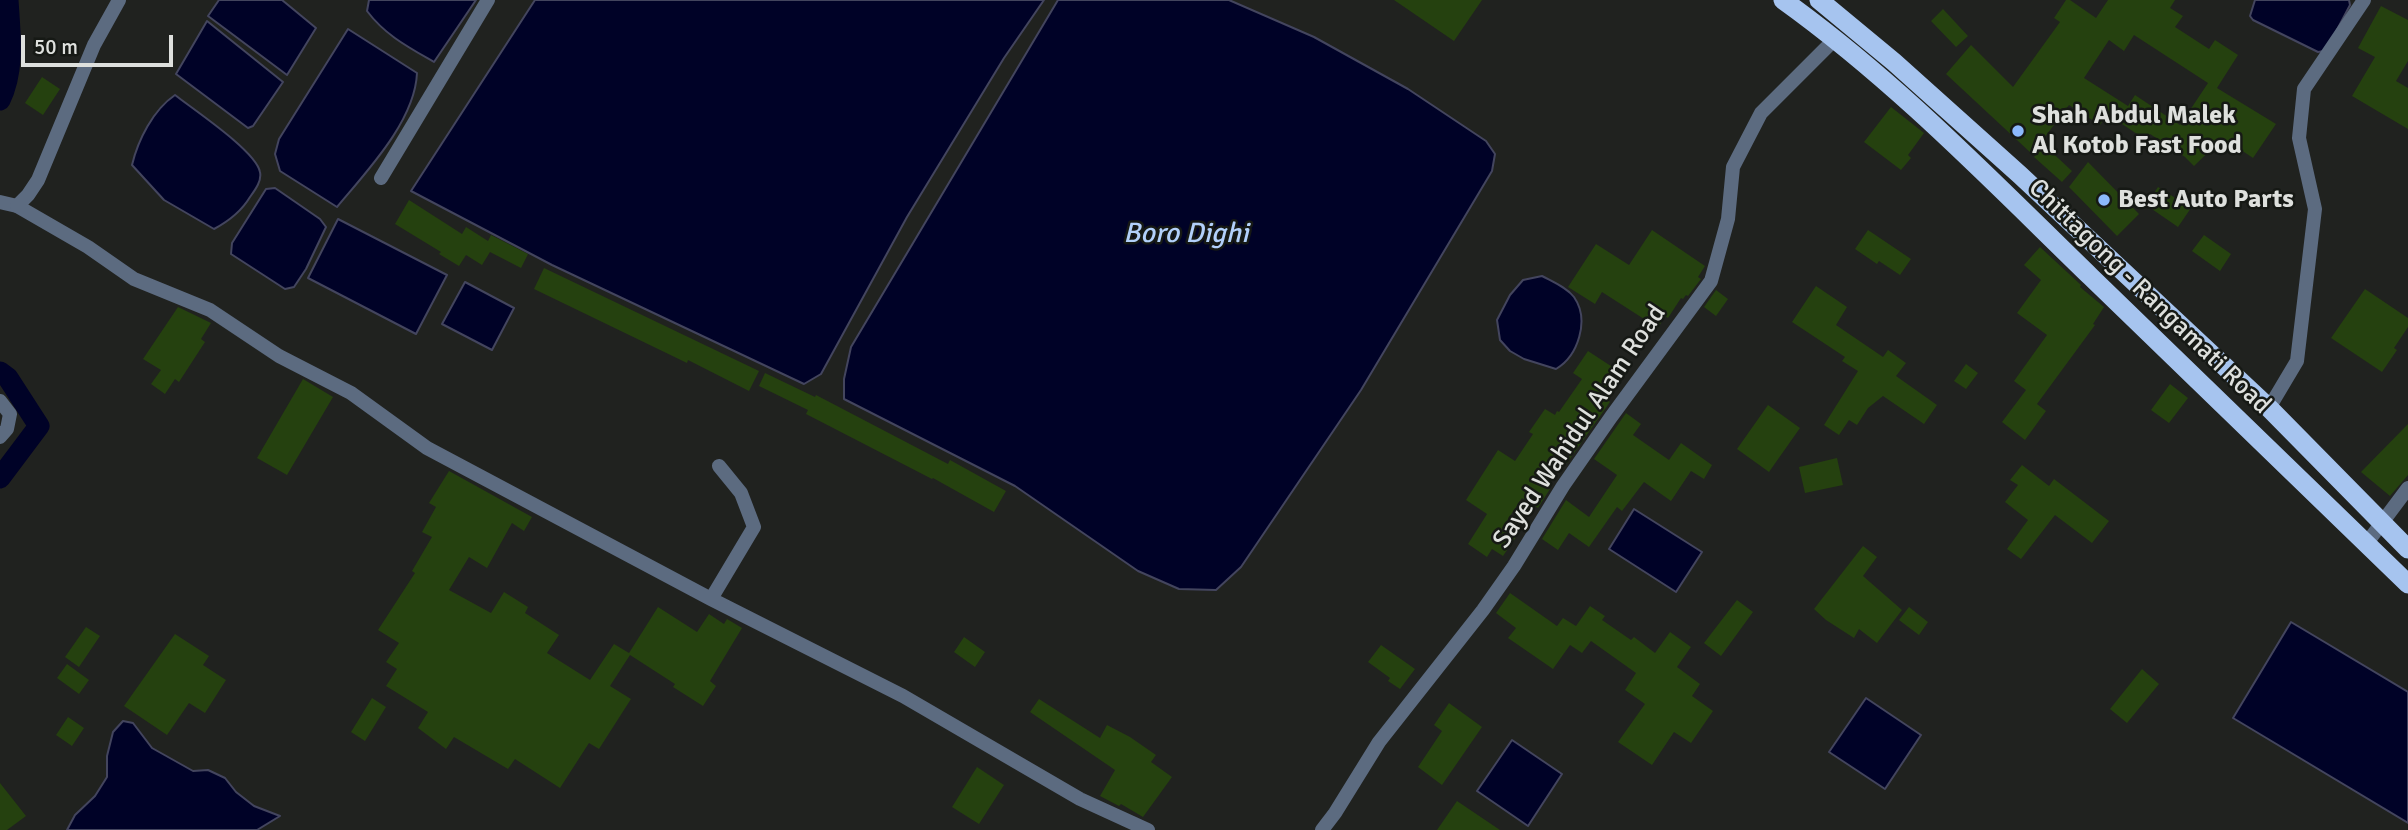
<!DOCTYPE html>
<style>
body{margin:0}
#map{position:relative;width:2408px;height:830px;overflow:hidden;background:#20221f;font-family:Signika,sans-serif}
canvas{display:block}
.scale{position:absolute;left:21px;top:35px;width:152px;height:32px;box-sizing:border-box;border:4px solid #dee0dd;border-top:0;padding-left:9px;font-size:21px;line-height:24px;white-space:nowrap;color:#dee0dd;-webkit-text-stroke:5px #161915;paint-order:stroke}
</style>
<div id="map">
<canvas width="2408" height="830"></canvas>
<div class="scale">50 m</div>
</div>
<script>
const g = document.querySelector('canvas').getContext('2d');
g.lineJoin = 'round';
function fillPath(path, color) { g.fillStyle = color; g.fill(path, 'evenodd'); }
function trace(path, color, width, dash) { g.strokeStyle = color; g.lineWidth = width; g.lineCap = dash ? 'butt' : 'round'; g.setLineDash(dash || []); g.stroke(path); }
function write(font, color, halo, rows, align = 'center') {
  g.font = font + ' Signika,sans-serif'; g.lineWidth = 5; g.setLineDash([]); g.textBaseline = 'middle'; g.strokeStyle = halo; g.fillStyle = color; for (const [text, x, y, turn = 0] of rows) {
    g.save(); g.translate(x, y); g.rotate((+turn || 0) * Math.PI / 180); g.textAlign = isNaN(turn) ? turn : align; if (halo) g.strokeText(text, 0, 0); g.fillText(text, 0, 0); g.restore();
  }
}
const water = new Path2D(`
 M219,0H282L316,28L287,75L208,16Z
 M369,0H476L434,62C408,47 385,35 367,11Z
 M535,0H1044L1004,58L907,217L821,374L804,384L552,265L411,191Z
 M1058,0H1229L1314,37L1408,89L1486,141L1495,154L1492,171L1361,390L1241,567L1216,590L1179,589L1138,571L1015,486L844,399V379L851,347Z
 M2255,0H2349L2350,5L2328,47L2324,51L2318,52L2253,20L2250,16Z
 M207,21L283,82L253,126L248,128L176,74Z
 M348,29L417,73C415,121 367,171 337,207L280,171L275,154L279,139Z
 M175,95C194,110 256,151 260,172C262,181 255,190 250,197C241,212 229,221 214,229L164,200L132,165C138,140 153,110 175,95Z
 M275,188L320,219L326,227L306,269L294,287L285,289L231,254L232,243L266,189Z
 M338,219L447,275L416,334L308,278Z
 M1542,276C1553,282 1566,287 1574,297C1590,320 1578,356 1556,369L1524,359L1510,351L1500,340L1497,320L1510,295L1523,280Z
 M465,282L514,308L492,350L442,324Z
 M1634,509L1702,552L1676,592L1609,549Z
 M2291,622L2408,692V823L2233,718Z
 M1866,698L1921,735L1885,789L1829,752Z
 M123,721L133,723L152,748L193,771L208,770L225,778L236,792L254,806L280,816L257,830H67L75,815L95,796L107,777V756L113,732Z
 M1512,740L1562,774L1528,826L1477,791Z`);
fillPath(water, '#000227');
trace(water, '#43455e', 2);
trace(new Path2D(`
 M0,100C15,70 10,33 8,0
 M0,372L8,378L39,426L0,478`), '#000227', 21);
fillPath(new Path2D(`
 M1394,0H1482L1454,41Z
 M2066,0H2070L2096,18L2108,0H2175L2170,8L2183,16L2175,27L2209,49L2215,40L2238,55L2217,88L2276,124L2253,158L2223,138L2194,166L2185,157L2150,134L2146,140L2107,114L2100,125L2069,105L2032,154L1946,74L1971,45L2013,87L2060,22L2054,18ZM2134,35L2208,83L2180,125L2135,95L2128,106L2084,78L2109,40L2124,51Z
 M2381,6L2408,20V61L2396,81L2408,88V129L2352,96L2375,57L2358,48Z
 M1943,9L1968,36L1956,47L1931,21Z
 M42,77L60,89L43,115L25,103Z
 M1891,107L1924,133L1908,155L1911,158L1901,170L1864,142Z
 M2044,145L2072,171L2062,182L2034,157Z
 M2088,162L2139,214L2117,236L2069,187Z
 M2158,187L2191,208L2178,227L2146,205Z
 M409,200L462,234L466,227L488,241L491,235L528,254L521,268L490,252L482,265L466,255L459,266L439,254L441,252L395,224Z
 M1652,230L1705,266L1698,277L1701,279L1688,296L1686,295L1683,299L1681,298L1668,318L1665,316L1658,328L1602,292L1595,304L1568,287L1596,244L1629,265Z
 M1868,230L1911,259L1900,275L1879,261L1877,264L1855,249Z
 M2204,235L2231,254L2220,271L2192,251Z
 M2040,247L2081,285L2080,287L2104,307L2093,324L2095,325L2037,404L2046,411L2025,440L2002,422L2026,390L2014,381L2047,335L2017,313L2041,280L2024,265Z
 M544,268L759,371L749,391L688,360L687,363L534,289Z
 M1816,286L1847,307L1836,325L1883,357L1888,350L1906,363L1896,376L1937,405L1924,424L1883,396L1868,408L1857,425L1849,420L1839,435L1824,425L1858,371L1842,361L1845,357L1792,322Z
 M2365,289L2408,318V327L2394,348L2397,350L2382,372L2331,338Z
 M1716,290L1728,299L1716,316L1704,307Z
 M178,307L211,323L201,339L205,342L179,382L175,379L165,394L151,384L161,370L143,359Z
 M1588,351L1617,370L1601,395L1610,402L1567,463L1561,460L1544,485L1550,489L1538,508L1522,498L1502,528L1516,537L1503,556L1492,549L1487,557L1468,544L1487,514L1466,500L1498,450L1515,461L1533,434L1529,432L1545,409L1555,415L1557,411L1559,412L1582,379L1573,373Z
 M1966,364L1978,373L1966,389L1954,381Z
 M765,373L815,397L816,395L948,464L950,460L1006,491L994,512L933,478L932,479L806,414L808,410L759,386Z
 M303,379L333,397L287,475L257,458Z
 M2170,384L2188,398L2169,423L2151,410Z
 M1768,405L1800,428L1769,472L1737,449Z
 M1626,413L1641,424L1633,435L1669,460L1681,443L1712,465L1704,479L1691,471L1671,501L1644,482L1622,511L1617,507L1589,547L1569,533L1558,550L1542,539L1566,500L1589,517L1617,475L1594,459Z
 M2408,424V475L2390,496L2361,472Z
 M1837,458L1843,485L1805,493L1799,467Z
 M2022,465L2049,486L2054,479L2109,521L2092,543L2055,515L2021,559L2007,549L2028,520L2005,502L2018,485L2010,480Z
 M449,471L532,517L524,531L512,523L487,568L469,557L449,590L491,613L504,592L528,607L525,613L559,635L547,653L590,680L614,644L629,653L658,607L697,632L709,614L724,624L727,619L742,628L710,681L716,686L703,706L673,687L675,684L630,655L610,686L631,699L599,749L589,743L560,788L515,759L508,769L454,737L446,749L418,728L428,712L386,686L397,669L386,662L399,643L378,630L415,573L412,571L432,537L422,532L436,507L429,503Z
 M1863,546L1877,557L1863,576L1902,610L1877,643L1859,629L1854,638L1826,620L1814,609Z
 M1510,593L1557,626L1563,618L1576,626L1590,606L1605,616L1602,620L1631,640L1634,637L1655,653L1670,632L1691,647L1677,667L1700,684L1692,696L1713,711L1691,743L1674,732L1652,765L1618,742L1645,704L1625,690L1636,673L1591,641L1582,653L1570,645L1553,669L1508,638L1516,628L1496,613Z
 M1737,600L1753,612L1721,656L1704,643Z
 M1909,607L1928,622L1919,635L1899,620Z
 M86,627L100,636L79,667L65,657Z
 M175,634L209,656L203,665L226,680L205,713L189,703L167,735L124,706Z
 M964,637L985,652L975,667L954,652Z
 M1381,645L1415,669L1400,689L1388,681L1390,678L1368,662Z
 M67,664L89,680L79,694L57,678Z
 M2142,669L2159,684L2127,723L2110,709Z
 M372,698L386,707L365,741L351,732Z
 M1039,699L1100,738L1107,725L1130,737L1156,755L1151,762L1172,777L1143,817L1121,804L1119,806L1100,796L1115,770L1030,712Z
 M1449,703L1482,727L1442,785L1418,767L1442,731L1434,725Z
 M68,717L84,728L72,746L56,735Z
 M977,767L1004,785L979,824L952,807Z
 M0,783L26,816L7,830H0Z
 M1457,801L1500,830H1437Z`), '#25410f');
trace(new Path2D(`
 M381,178L488,0
 M0,202L17,206L88,247L134,279L210,310L279,356L351,393L427,448L711,599L903,696L1080,799L1148,830
 M0,401L10,414L7,429L0,437
 M2269,408L2297,361L2315,209L2299,138L2304,89L2364,0
 M2366,544L2408,488
 M711,599L754,527L741,493L719,466
 M1322,830L1335,813L1379,742L1483,610L1514,566L1563,486L1611,417L1711,281L1728,219L1733,167L1761,113L1836,38`), '#5c6b80', 14);
trace(new Path2D(`
 M17,206L28,195L38,180L94,45L119,0`), '#5c6b80', 14);
trace(new Path2D(`
 M1783,0C1896,81 1992,181 2091,277C2196,380 2302,482 2408,584
 M1819,0L1894,62L2020,175L2269,408L2408,549`), '#a6c4ef', 19);
for (const [x, y, r, color] of [
 [2018,131,7,"#8cb9fc"],
 [2104,200,7,"#8cb9fc"]
]) { const dot = new Path2D(); dot.arc(x, y, r, 0, 2 * Math.PI); g.fillStyle = color; g.fill(dot); trace(dot, '#161915', 2.5); }
write('bold 26px', '#dee0dd', '#161915', [
 ["Shah Abdul Malek",2032,116],
 ["Al Kotob Fast Food",2032,146],
 ["Best Auto Parts",2118,200]
], 'left');
write('26px', '#dee0dd', '#161915', [
 ["Chittagong - Rangamati Road",2149,297,44],
 ["Sayed Wahidul Alam Road",1580,427,-56]
]);
write('italic 28px', '#b2d0fa', '#161915', [
 ["Boro Dighi",1186,235]
]);
</script>
